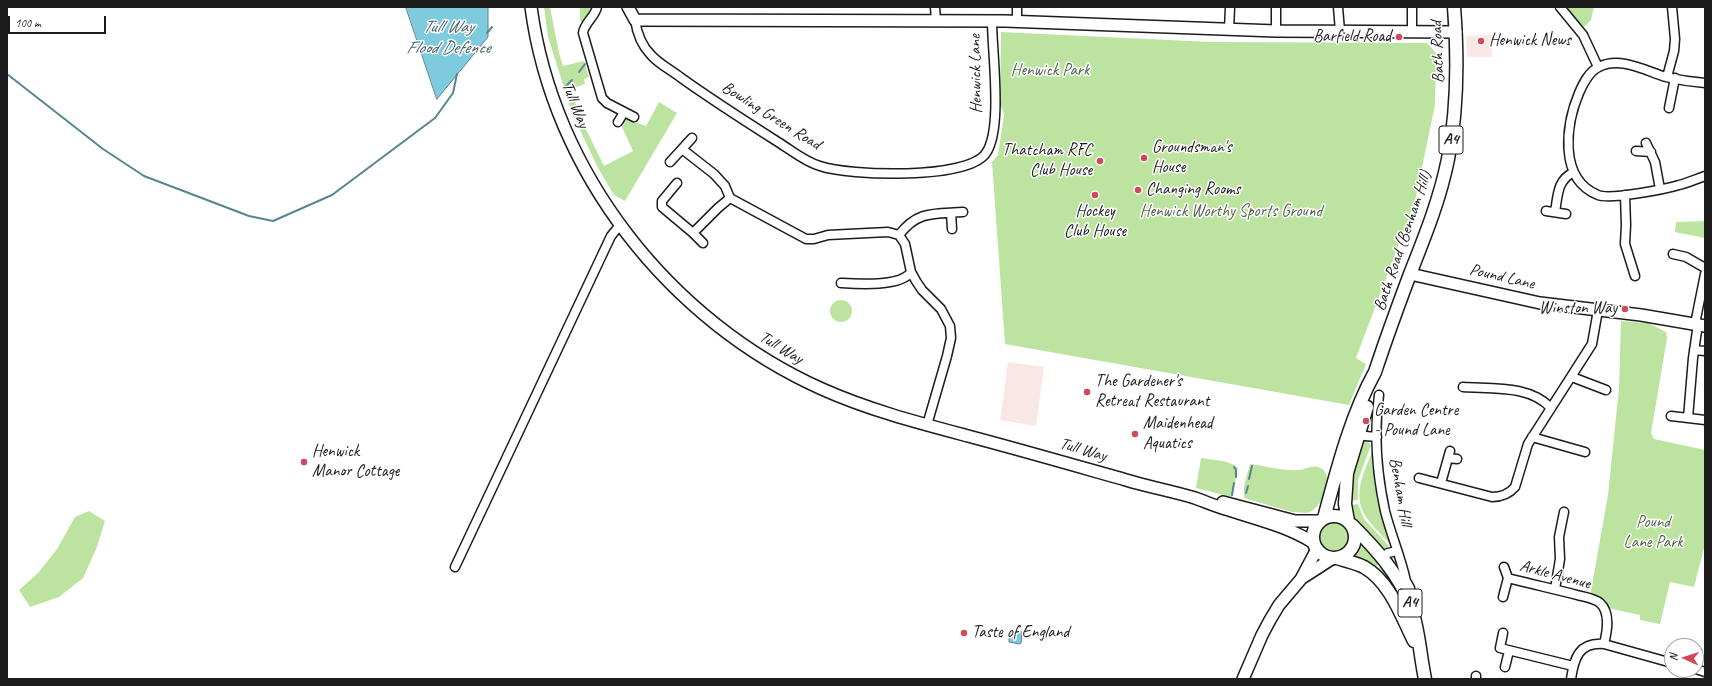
<!DOCTYPE html>
<style>
body{margin:0}
#map{position:relative;width:1712px;height:686px;overflow:hidden;background:#fff;font-family:Caveat,sans-serif}
canvas{display:block}
.frame{position:absolute;inset:0;border:8px solid #1c1c1c;pointer-events:none}
.north{position:absolute;left:1664px;top:638px;width:40px;height:40px;box-sizing:border-box;background:#fff;border:1px solid #a4a4a4;border-radius:50%;rotate:273deg;font-size:11px;font-weight:700;line-height:16px;text-align:center;color:#1c1c1c}
.north::after{content:'';display:block;margin:auto;width:14px;height:18px;background:#d1495b;clip-path:polygon(50% 0,100% 100%,50% 72%,0 100%)}
.scale{position:absolute;left:8px;top:16px;width:98px;height:18px;box-sizing:border-box;border:2px solid #1c1c1c;border-top:0;padding-left:5px;font-size:12px;line-height:14px;white-space:nowrap;color:#1c1c1c;-webkit-text-stroke:3px #fff;paint-order:stroke}
</style>
<div id="map">
<canvas width="1712" height="686"></canvas>
<div class="frame"></div>
<div class="north">N</div>
<div class="scale">100 m</div>
</div>
<script>
const g = document.querySelector('canvas').getContext('2d');
g.lineJoin = 'round';
function fillPath(path, color) { g.fillStyle = color; g.fill(path, 'evenodd'); }
function trace(path, color, width, dash) { g.strokeStyle = color; g.lineWidth = width; g.lineCap = dash ? 'butt' : 'round'; g.setLineDash(dash || []); g.stroke(path); }
function write(font, color, halo, rows, align = 'center') {
  g.font = font + ' Caveat,sans-serif'; g.lineWidth = 3; g.setLineDash([]); g.textBaseline = 'middle'; g.strokeStyle = halo; g.fillStyle = color; for (const [text, x, y, turn = 0] of rows) {
    g.save(); g.translate(x, y); g.rotate((+turn || 0) * Math.PI / 180); g.textAlign = isNaN(turn) ? turn : align; if (halo) g.strokeText(text, 0, 0); g.fillText(text, 0, 0); g.restore();
  }
}
fillPath(new Path2D(`
 M1492,35V57H1467L1466,36Z
 M1008,362L1044,367L1036,426L1000,420Z`), '#f8e7e2');
fillPath(new Path2D(`
 M544,7H550L559,53L563,66L584,61L589,77L584,79L585,84L570,89L584,125L604,166L633,151L622,127L626,119L646,126L659,102L677,113L625,201L614,195L598,168L572,113L548,37Z
 M580,7H594L583,24L580,20Z
 M1565,7H1594L1591,20L1584,27Z
 M1001,32L1211,42L1427,43L1436,53L1435,105L1415,201L1356,358L1366,364L1349,405L1005,344L992,162L998,155L1004,115L1000,103Z
 M1705,221V238L1675,232L1676,222Z
 M830 311a11 11 0 1 1 22 0a11 11 0 1 1-22 0Z
 M1621,321L1648,323L1666,332L1667,338L1651,433L1654,439L1705,450V544L1694,587L1670,582L1660,624L1640,620V615L1608,608L1590,596L1608,495L1619,388Z
 M1366,441L1371,445L1358,480V500L1349,501V485L1363,442Z
 M1374,448L1391,542L1389,543C1381,534 1372,526 1366,517C1351,495 1365,469 1374,448Z
 M1201,458C1212,460 1230,460 1238,468L1232,497L1196,488Z
 M1250,464C1266,466 1283,471 1299,470C1305,469 1312,465 1318,467C1323,468 1327,473 1327,478L1321,502L1312,511L1306,513L1292,512L1244,498V486Z
 M1358,504L1364,519L1389,546L1380,552C1369,538 1355,523 1350,505Z
 M89,511L105,521L97,547L83,578L59,597L30,607L19,590L38,573L57,549L75,517Z
 M1318 537a16 16 0 1 1 32 0a16 16 0 1 1-32 0Z
 M1362,545L1379,563L1375,568L1355,557Z
 M1381,565L1401,593L1395,596L1377,571Z`), '#bce4a0');
const water = new Path2D(`
 M406,7H488V37L437,99Z
 M1011,630L1022,632L1021,643L1019,644L1009,642V631Z`);
fillPath(water, '#7fcbde');
trace(water, '#578590', 1);
trace(new Path2D(`
 M487,33L492,27
 M579,72L585,64
 M7,74L103,149L144,176L249,216L273,221L332,195L435,118L453,93L457,74
 M566,86L572,80
 M1234,467L1236,470V477
 M1249,479L1252,466
 M1246,493L1248,486
 M1232,495L1234,483`), '#578590', 2);
const street = new Path2D(`
 M597,7C595,17 584,23 583,33L602,98L607,103L634,117
 M935,7L936,21
 M1017,7V22
 M1276,7V31
 M1338,7L1340,31
 M1560,7L1583,35L1598,67
 M635,20C637,33 642,46 651,55C659,64 671,70 680,77C712,100 745,121 778,142C791,150 805,162 820,166C849,176 968,180 986,153C1003,129 992,52 992,21
 M1229,30L1230,7
 M1412,31V7
 M1667,77L1674,51L1675,39L1672,7
 M1705,83C1692,82 1679,80 1666,77C1646,71 1620,56 1599,67C1589,71 1583,84 1579,93C1566,124 1558,179 1598,195C1610,200 1666,189 1679,185C1688,183 1696,179 1705,176
 M1669,108L1675,78
 M618,122L624,112
 M1646,143L1655,162L1660,189
 M682,149L692,138
 M1636,151L1651,152
 M670,162L682,149L714,174L725,186L730,198L806,239H814L828,235L888,232L899,235L905,244L911,272L916,281L922,290L941,309L950,326L951,338L947,356L927,425
 M677,183L662,201V207L693,233
 M1625,195L1626,225L1625,244L1635,276
 M1546,211L1566,214
 M1555,212C1558,195 1557,180 1574,172
 M951,213L952,229
 M899,235C918,210 935,214 963,212
 M703,243L693,233L718,208L730,198
 M1673,254L1686,257L1705,268
 M841,283C857,284 901,287 911,272
 M1695,324L1705,274
 M1694,350L1705,351
 M1572,377L1606,390
 M1463,387C1493,389 1530,385 1551,408
 M1379,395C1374,432 1377,474 1385,511C1391,535 1401,557 1406,581L1410,588
 M1671,416L1688,418L1693,358L1698,324
 M1688,418L1705,420
 M1354,435L1377,437
 M1532,437L1585,452
 M1448,458L1457,459
 M1419,478L1492,497C1502,497 1509,494 1515,487L1528,444L1592,344L1598,310
 M1441,483L1450,451
 M1388,553L1397,551
 M455,567L611,236L620,225
 M1504,567L1508,578C1531,584 1554,589 1577,595C1584,597 1594,598 1600,603C1611,613 1607,632 1604,644
 M1555,589L1560,559L1559,537L1564,512
 M1503,597L1508,578
 M1503,633L1500,648L1573,666
 M1505,667L1509,651
 M1696,669L1705,672
 M1476,679V676
 M1571,679C1574,658 1579,642 1604,644L1672,663`);
const secondary = new Path2D(`
 M531,7C553,173 670,321 822,389C869,410 919,423 968,436C1021,450 1073,465 1126,480C1149,487 1172,491 1195,498C1206,502 1217,507 1229,510C1259,520 1287,526 1314,543
 M628,7L635,20L1005,21L1276,31L1456,32
 M1410,274L1540,303L1641,315L1705,326
 M1223,502L1295,521H1320
 M1302,578L1333,558
 M1243,679L1262,635L1270,620L1279,605L1301,579L1317,549`);
const primary = new Path2D(`
 M1313 537a21 21 0 1 1 42 0a21 21 0 1 1-42 0Z
 M1324,518C1337,470 1351,415 1375,372C1386,339 1398,306 1410,274C1425,236 1440,199 1448,159C1458,108 1458,58 1454,7
 M1348,521L1345,504L1347,473L1367,407
 M1352,525C1375,548 1400,575 1411,607C1419,630 1420,655 1425,679
 M1337,558C1346,561 1356,563 1364,567C1390,582 1401,615 1414,641`);
trace(street, '#1c1c1c', 11);
trace(secondary, '#1c1c1c', 14);
trace(primary, '#1c1c1c', 15);
trace(street, '#fff', 8);
trace(secondary, '#fff', 11);
trace(primary, '#fff', 12);
for (const [x, y, r, color] of [
 [1399,37,4,"#d1495b"],
 [1481,41,4,"#d1495b"],
 [1144,158,4,"#d1495b"],
 [1100,161,4,"#d1495b"],
 [1138,190,4,"#d1495b"],
 [1095,195,4,"#d1495b"],
 [1625,309,4,"#d1495b"],
 [1087,392,4,"#d1495b"],
 [1366,421,4,"#d1495b"],
 [1135,434,4,"#d1495b"],
 [304,462,4,"#d1495b"],
 [964,633,4,"#d1495b"]
]) { const dot = new Path2D(); dot.arc(x, y, r, 0, 2 * Math.PI); g.fillStyle = color; g.fill(dot); trace(dot, '#fff', 1.5); }
for (const [x, y, w] of [
 [1451,140,24],
 [1410,603,24]
]) { const box = new Path2D(); box.roundRect(x - w / 2, y - 14, w, 28, 3); g.fillStyle = '#fff'; g.fill(box); trace(box, '#1c1c1c', 1); }
write('bold 16px', '#1c1c1c', null, [
 ["A4",1451,140],
 ["A4",1410,603]
]);
write('17px', '#1c1c1c', '#fff', [
 ["Barfield Road",1391,37,"right"],
 ["Henwick News",1489,41],
 ["Groundsman's",1152,148],
 ["House",1152,168],
 ["Thatcham RFC",1092,151,"right"],
 ["Club House",1092,171,"right"],
 ["Changing Rooms",1146,190],
 ["Hockey",1095,212,"center"],
 ["Club House",1095,232,"center"],
 ["Winston Way",1617,309,"right"],
 ["The Gardener's",1095,382],
 ["Retreat Restaurant",1095,402],
 ["Garden Centre",1374,411],
 ["- Pound Lane",1374,431],
 ["Maidenhead",1143,424],
 ["Aquatics",1143,444],
 ["Henwick",312,452],
 ["Manor Cottage",312,472],
 ["Taste of England",972,633]
], 'left');
write('17px', '#1c1c1c', '#fff', [
 ["Bath Road",1438,52,-92],
 ["Henwick Lane",976,74,-91],
 ["Tull Way",575,105,68],
 ["Bowling Green Road",771,116,32],
 ["Bath Road (Benham Hill)",1403,241,-71],
 ["Pound Lane",1502,277,13],
 ["Tull Way",781,348,31],
 ["Tull Way",1083,450,16],
 ["Benham Hill",1400,492,80],
 ["Arkle Avenue",1555,575,15]
]);
write('17px', '#54624a', '#fff', [
 ["Henwick Park",1050,71],
 ["Henwick Worthy Sports Ground",1231,212],
 ["Pound",1653,523],
 ["Lane Park",1653,543]
]);
write('italic 18px', '#44626a', '#fff', [
 ["Tull Way",448,27],
 ["Flood Defence",448,48]
]);
</script>
